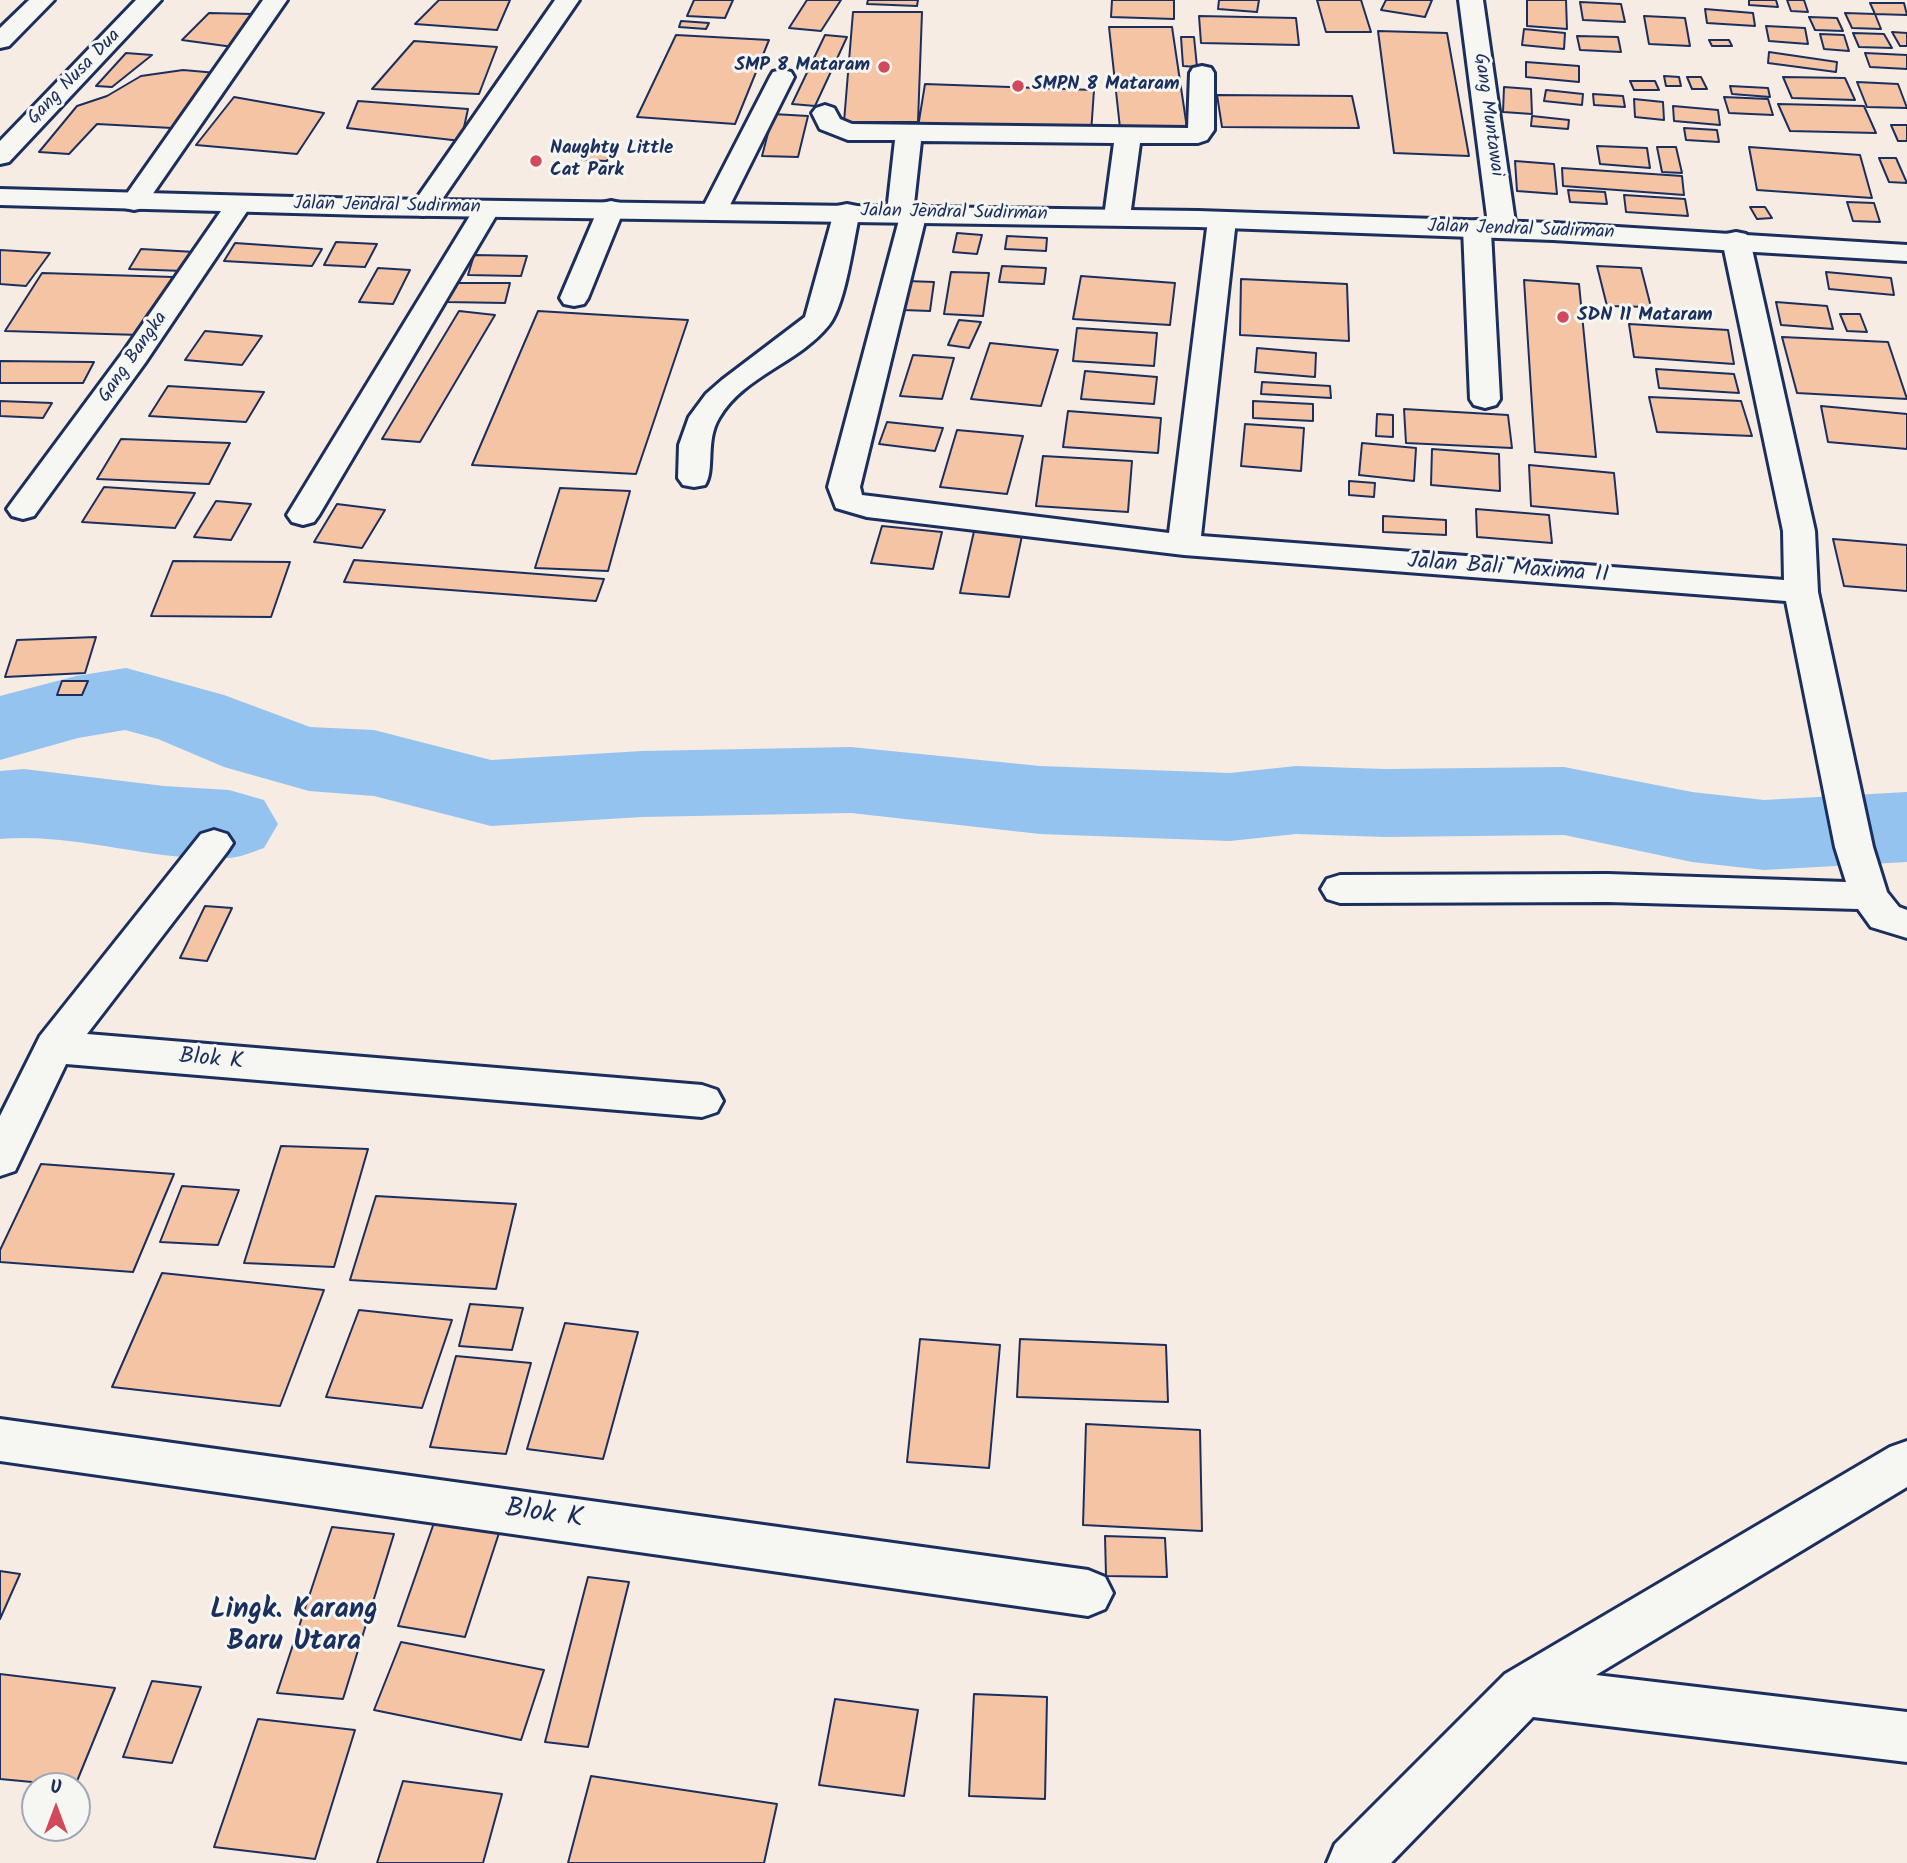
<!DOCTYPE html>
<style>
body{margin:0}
#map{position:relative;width:1907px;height:1863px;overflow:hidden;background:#f6ece3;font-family:Kalam,sans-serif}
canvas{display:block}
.north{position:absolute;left:21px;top:1772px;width:70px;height:70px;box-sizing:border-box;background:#f6f6f2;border:2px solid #9ea6b7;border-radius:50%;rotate:0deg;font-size:19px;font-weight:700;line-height:28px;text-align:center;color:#1b2f5e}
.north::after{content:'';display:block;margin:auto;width:24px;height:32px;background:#d1495b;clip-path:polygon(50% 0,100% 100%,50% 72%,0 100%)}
</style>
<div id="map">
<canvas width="1907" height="1863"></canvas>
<div class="north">U</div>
</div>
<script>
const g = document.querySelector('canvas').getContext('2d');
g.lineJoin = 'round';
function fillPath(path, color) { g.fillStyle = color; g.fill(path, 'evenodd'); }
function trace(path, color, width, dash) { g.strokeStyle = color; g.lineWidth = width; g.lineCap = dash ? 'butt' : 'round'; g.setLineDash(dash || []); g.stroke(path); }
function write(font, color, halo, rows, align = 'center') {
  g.font = font + ' Kalam,sans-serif'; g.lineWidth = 6; g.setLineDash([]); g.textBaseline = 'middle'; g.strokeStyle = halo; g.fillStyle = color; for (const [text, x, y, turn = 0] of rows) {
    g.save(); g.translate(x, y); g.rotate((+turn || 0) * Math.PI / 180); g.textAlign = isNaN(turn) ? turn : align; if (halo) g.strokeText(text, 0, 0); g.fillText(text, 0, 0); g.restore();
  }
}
fillPath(new Path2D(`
 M126,668L224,695L310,727L374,730L491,760L642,751L851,747L1040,766L1230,773L1296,766L1385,769L1564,767L1692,792L1764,800L1907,792V862L1764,870L1692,862L1564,835L1385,837L1296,834L1230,841L1040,834L851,813L642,817L491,826L374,796L309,791L224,767L158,739L125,730L78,738L0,760V696L76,676Z
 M24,769L164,786L229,790L264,800L278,824L264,848C252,852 239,858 227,858C151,862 76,832 0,839V771Z`), '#95c3ef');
const building = new Path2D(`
 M439,0H510L497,30L415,24Z
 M694,0H733L725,18L687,16Z
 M807,0H841L821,31L789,28Z
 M868,0H918L917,6L867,4Z
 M1112,0H1174V19L1111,17Z
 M1219,0H1259L1257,12L1218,9Z
 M1317,0H1361L1371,32H1326Z
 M1386,0H1432L1425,17L1381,10Z
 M1527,0H1566L1567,29L1527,26Z
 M1749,0H1776L1778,7L1749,5Z
 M1787,0H1804L1808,12L1791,11Z
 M1580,2L1621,4L1625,22L1583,20Z
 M1870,3H1904L1907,15L1875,14Z
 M1705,9L1753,13L1755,26L1707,23Z
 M853,12H922L918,122H844Z
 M209,13L253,14L233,47L182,40Z
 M1845,13L1875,14L1881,29L1852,28Z
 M1199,16L1296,18L1299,45L1201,43Z
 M1644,16L1685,18L1690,46L1649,44Z
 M1809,17L1837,18L1843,31L1815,30Z
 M681,21L709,23L706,29L679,27Z
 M1766,26L1805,28L1808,44L1769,41Z
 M1109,27H1172L1187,128H1120Z
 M1524,29L1565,33L1564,49L1522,45Z
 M1378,31L1447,33L1469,156L1394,153Z
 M1892,32L1907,33V46H1900Z
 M1853,33L1884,34L1892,48L1859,47Z
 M1820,34L1844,35L1849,51L1824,49Z
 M676,35L769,40L735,124L637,117Z
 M825,35L847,37L815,106L792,104Z
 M1577,36L1618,37L1621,52L1580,50Z
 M1181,37H1194L1197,67L1183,66Z
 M1709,40H1729L1732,46H1712Z
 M414,41L497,47L479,94L372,89Z
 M1769,52L1837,62L1836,72L1768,63Z
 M126,53L152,55L112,87L96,86Z
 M1865,53L1907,55V69L1870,67Z
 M1526,62L1579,66V82L1526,77Z
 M183,70L217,73L172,128L97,124L69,154L39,152L77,106L107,96L141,76Z
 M1664,76L1679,77L1681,86H1666Z
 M1687,77H1701L1707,89H1692Z
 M1783,77L1845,78L1855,100L1792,98Z
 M1630,81H1655L1659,90H1634Z
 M1857,82L1898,84L1907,108L1867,107Z
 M925,84L1094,90L1091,133L918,127Z
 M1730,86L1768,88L1770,97L1732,94Z
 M1504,87L1531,89L1532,114L1503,112Z
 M1546,90L1583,94L1582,105L1544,101Z
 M1593,94L1623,96L1625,107L1594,105Z
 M1217,95L1352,96L1359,128L1222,127Z
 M234,97L324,113L297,154L196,145Z
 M1724,97L1768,99L1773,115L1729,113Z
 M1634,99L1663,102L1664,120L1635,117Z
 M358,101L468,109L461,141L347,128Z
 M1778,104L1864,106L1876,133L1790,131Z
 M1673,106L1718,110L1720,125L1674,121Z
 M773,114L808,116L798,157L762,156Z
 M1532,116L1569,120L1568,129L1531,126Z
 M1891,125H1907V141H1898Z
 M1684,128L1717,130L1719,142L1686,140Z
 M1597,146L1647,148L1650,168L1600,164Z
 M1657,147H1676L1682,173L1662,172Z
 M1749,147L1860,155L1872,198L1757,190Z
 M586,148L611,149L607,161L582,160Z
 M1879,158H1896L1907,183L1889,182Z
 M1515,161L1554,164L1557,194L1517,191Z
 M1562,168L1682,176L1684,195L1563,186Z
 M1568,190L1605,192L1607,204L1570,202Z
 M1624,195L1685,199L1688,216L1626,212Z
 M1847,202L1874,203L1880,222L1853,221Z
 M1750,207H1765L1772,218L1757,219Z
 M957,233L982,235L977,254L953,252Z
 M1007,236L1047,238L1046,251L1005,249Z
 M336,242L377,244L365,267L324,265Z
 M235,243L322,249L312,266L224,261Z
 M141,249L195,252L183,271L129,269Z
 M0,250L50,253L26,286L0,284Z
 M474,255L527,256L521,276L468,275Z
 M1002,266L1046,268L1044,284L999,282Z
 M1597,266L1641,268L1651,307L1607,306Z
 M378,268L410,270L393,304L359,302Z
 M951,272L989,273L983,316L944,314Z
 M1826,272L1891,278L1894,295L1829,289Z
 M42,273L173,277L140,335L5,331Z
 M1081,276L1175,283L1170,325L1073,319Z
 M1241,279L1347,284L1349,341L1240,335Z
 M1524,280L1579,284L1596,457L1535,452Z
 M907,281L934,282L930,311L903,310Z
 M453,283H510L505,303L446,302Z
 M1776,302L1827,306L1833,329L1781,325Z
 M459,311L495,315L420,442L382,439Z
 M538,311L688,320L636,474L472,465Z
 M1840,314H1860L1867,332L1847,331Z
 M959,320L981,322L969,348L948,345Z
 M1629,324L1728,330L1734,364L1634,357Z
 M1077,328L1157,333L1154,366L1073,361Z
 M205,331L262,336L242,365L185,360Z
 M1782,337L1888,342L1907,399L1797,393Z
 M990,343L1058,350L1041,406L971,399Z
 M1257,348L1316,353L1315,377L1255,372Z
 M913,355L954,358L942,399L900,396Z
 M0,361L94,362L83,383H0Z
 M1656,369L1734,374L1739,393L1659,388Z
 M1085,371L1157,377L1154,404L1081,399Z
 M1262,382L1330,386L1331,398L1261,394Z
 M168,386L264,392L246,422L149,416Z
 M1649,397L1741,401L1752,436L1657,432Z
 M0,401L52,403L43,418L0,416Z
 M1253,401L1313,404V421L1253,418Z
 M1821,406L1907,414V449L1828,442Z
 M1404,409L1508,415L1512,448L1406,443Z
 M1068,411L1161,418L1158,453L1063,447Z
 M1377,414L1393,415V437L1376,436Z
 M887,422L943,428L935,451L879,444Z
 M1245,424L1304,428L1301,471L1241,466Z
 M957,430L1023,436L1007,494L940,487Z
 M121,439L230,443L209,484L97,479Z
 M1362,443L1416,448L1414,481L1359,475Z
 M1432,449L1499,454L1500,491L1431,485Z
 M1043,456L1132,461L1128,512L1036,506Z
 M1529,465L1614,473L1618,514L1531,506Z
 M1349,481L1375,483L1374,497L1349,495Z
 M104,487L195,493L175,528L82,522Z
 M560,488L630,491L608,571L535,568Z
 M216,501L251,504L231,540L194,537Z
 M337,504L385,510L362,548L314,542Z
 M1476,509L1549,515L1552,543L1477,537Z
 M1383,516L1446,520V535L1383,532Z
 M882,526L942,532L933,569L871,563Z
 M975,527L1023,531L1009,597L960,593Z
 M1833,539L1907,545V591L1844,586Z
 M354,560L604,579L596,601L344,582Z
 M173,561L290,562L271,617L151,616Z
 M96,637L85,673L5,677L17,640Z
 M62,681H88L82,695H57Z
 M205,906L232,908L207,961L180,958Z
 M281,1146L368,1149L334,1267L244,1263Z
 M41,1164L174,1174L133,1272L0,1262V1250Z
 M182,1186L239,1190L218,1245L160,1242Z
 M376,1196L516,1204L496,1289L350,1280Z
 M162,1273L324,1290L280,1406L112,1387Z
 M470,1304L523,1308L512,1350L459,1346Z
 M359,1310L452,1320L422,1408L326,1397Z
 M565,1323L638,1332L603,1459L527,1449Z
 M920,1339L1000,1345L989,1468L907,1462Z
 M1020,1339L1166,1345L1168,1402L1017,1397Z
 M456,1356L531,1363L506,1454L430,1447Z
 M1086,1424L1200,1430L1202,1531L1083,1525Z
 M436,1517L501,1527L465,1637L398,1626Z
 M332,1527L394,1534L343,1699L277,1693Z
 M1105,1536L1165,1538L1167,1577L1106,1576Z
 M0,1571L20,1574L0,1619Z
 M588,1577L629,1582L588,1747L545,1742Z
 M401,1642L544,1670L521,1740L374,1710Z
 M0,1674L115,1688L75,1786L0,1779Z
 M152,1681L201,1687L172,1763L123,1757Z
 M974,1694L1047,1697L1045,1799L969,1796Z
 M835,1699L918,1710L904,1796L819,1785Z
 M258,1719L355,1730L315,1859L214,1847Z
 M591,1776L777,1804L764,1863H568Z
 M403,1781L502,1794L483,1863H377Z`);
fillPath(building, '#f5c4a5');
trace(building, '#1b2f5e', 2);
const minor = new Path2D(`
 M29,0H54L9,46L0,48V28Z
 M136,0H161L9,162L0,164V141Z
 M263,0H287L143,208L134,210L125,208L121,202Z
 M555,0H579L432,214L423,216L414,214L410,208Z
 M1459,0H1483L1516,229L1512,235L1502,237L1491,232L1500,399L1496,405L1485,408L1474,405L1470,399L1463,228L1467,222L1477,220L1488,224Z
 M1202,66L1211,68L1214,73V130L1207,140L1198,143H1140L1130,217L1127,223L1117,225L1107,223L1104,217L1114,143L921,141L914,204L924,206L927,212L860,487L862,495L1169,533L1208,220L1212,214L1222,212L1232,214L1236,220L1201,536L1784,580L1783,531L1722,240L1726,234L1736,232L1746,234L1750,240L1815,531L1818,592L1873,847L1887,892L1899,907L1907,910V938L1871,927L1858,909L1608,902L1340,903L1327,899L1321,889L1327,879L1340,875L1608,874L1846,882L1835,847L1786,601L1184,555L867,517L836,508L828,487L899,220L890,218L887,212L895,140H848L820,129L812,113L816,108L825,105L834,108L840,119L852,124L1188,128L1190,73L1193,68Z
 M782,70L791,72L794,77L728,209L724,215L715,217L706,215L702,209L770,77L773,72Z
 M239,196L248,198L252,204L145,363L34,516L23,519L12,516L7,509L12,502L124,351L230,198Z
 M487,201L496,203L500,209L319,515L314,522L303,525L292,522L287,515L474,209L478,203Z
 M611,201L620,203L624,209L588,298L584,304L574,306L564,304L560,298L598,209L602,203Z
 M847,204L857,206L860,212C853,241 846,303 829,325C799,363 743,376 719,418C705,441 715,470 705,485L694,487L683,485L678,478L679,445L689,417L706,394L722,380L805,317L834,212L837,206Z
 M214,830L227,834L233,843L227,852L87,1034L702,1085L717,1090L723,1101L717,1112L702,1117L66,1064L15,1171L0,1176V1116L40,1036L201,834Z
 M0,1419L1088,1570L1105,1577L1113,1593L1105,1609L1088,1616L0,1461Z
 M1907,1441V1487L1596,1675L1907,1712V1762L1533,1717L1391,1863H1327L1335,1844L1505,1674L1890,1447Z`);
const highway = new Path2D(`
 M0,189L367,199L1198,211L1553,223L1907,245V261L1553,240L1198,227L367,215L0,205Z`);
trace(minor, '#1b2f5e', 6);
trace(highway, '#1b2f5e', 6);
fillPath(minor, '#f6f6f2');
fillPath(highway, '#f6f6f2');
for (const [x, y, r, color] of [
 [884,67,7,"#d1495b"],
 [1018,86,7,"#d1495b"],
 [536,161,7,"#d1495b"],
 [1563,317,7,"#d1495b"]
]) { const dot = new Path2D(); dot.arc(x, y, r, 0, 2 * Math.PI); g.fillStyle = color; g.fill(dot); trace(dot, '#f6f6f2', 2.5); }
write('bold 19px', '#1b2f5e', '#f6f6f2', [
 ["SMP 8 Mataram",870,67,"right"],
 ["SMPN 8 Mataram",1032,86],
 ["Naughty Little",550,150],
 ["Cat Park",550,172],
 ["SDN 11 Mataram",1577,317]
], 'left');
write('19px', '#1b2f5e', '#f6f6f2', [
 ["Gang Nusa Dua",75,78,-46],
 ["Gang Muntawai",1487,115,82],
 ["Jalan Jendral Sudirman",387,207,1],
 ["Jalan Jendral Sudirman",954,214,1],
 ["Jalan Jendral Sudirman",1521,231,2],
 ["Gang Bangka",134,358,-55]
]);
write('23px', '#1b2f5e', '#f6f6f2', [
 ["Jalan Bali Maxima II",1508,570,4],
 ["Blok K",211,1061,5]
]);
write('28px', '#1b2f5e', '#f6f6f2', [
 ["Blok K",544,1516,8]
]);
write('bold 28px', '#1b2f5e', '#f6f6f2', [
 ["Lingk. Karang",294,1612],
 ["Baru Utara",294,1644]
]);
</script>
